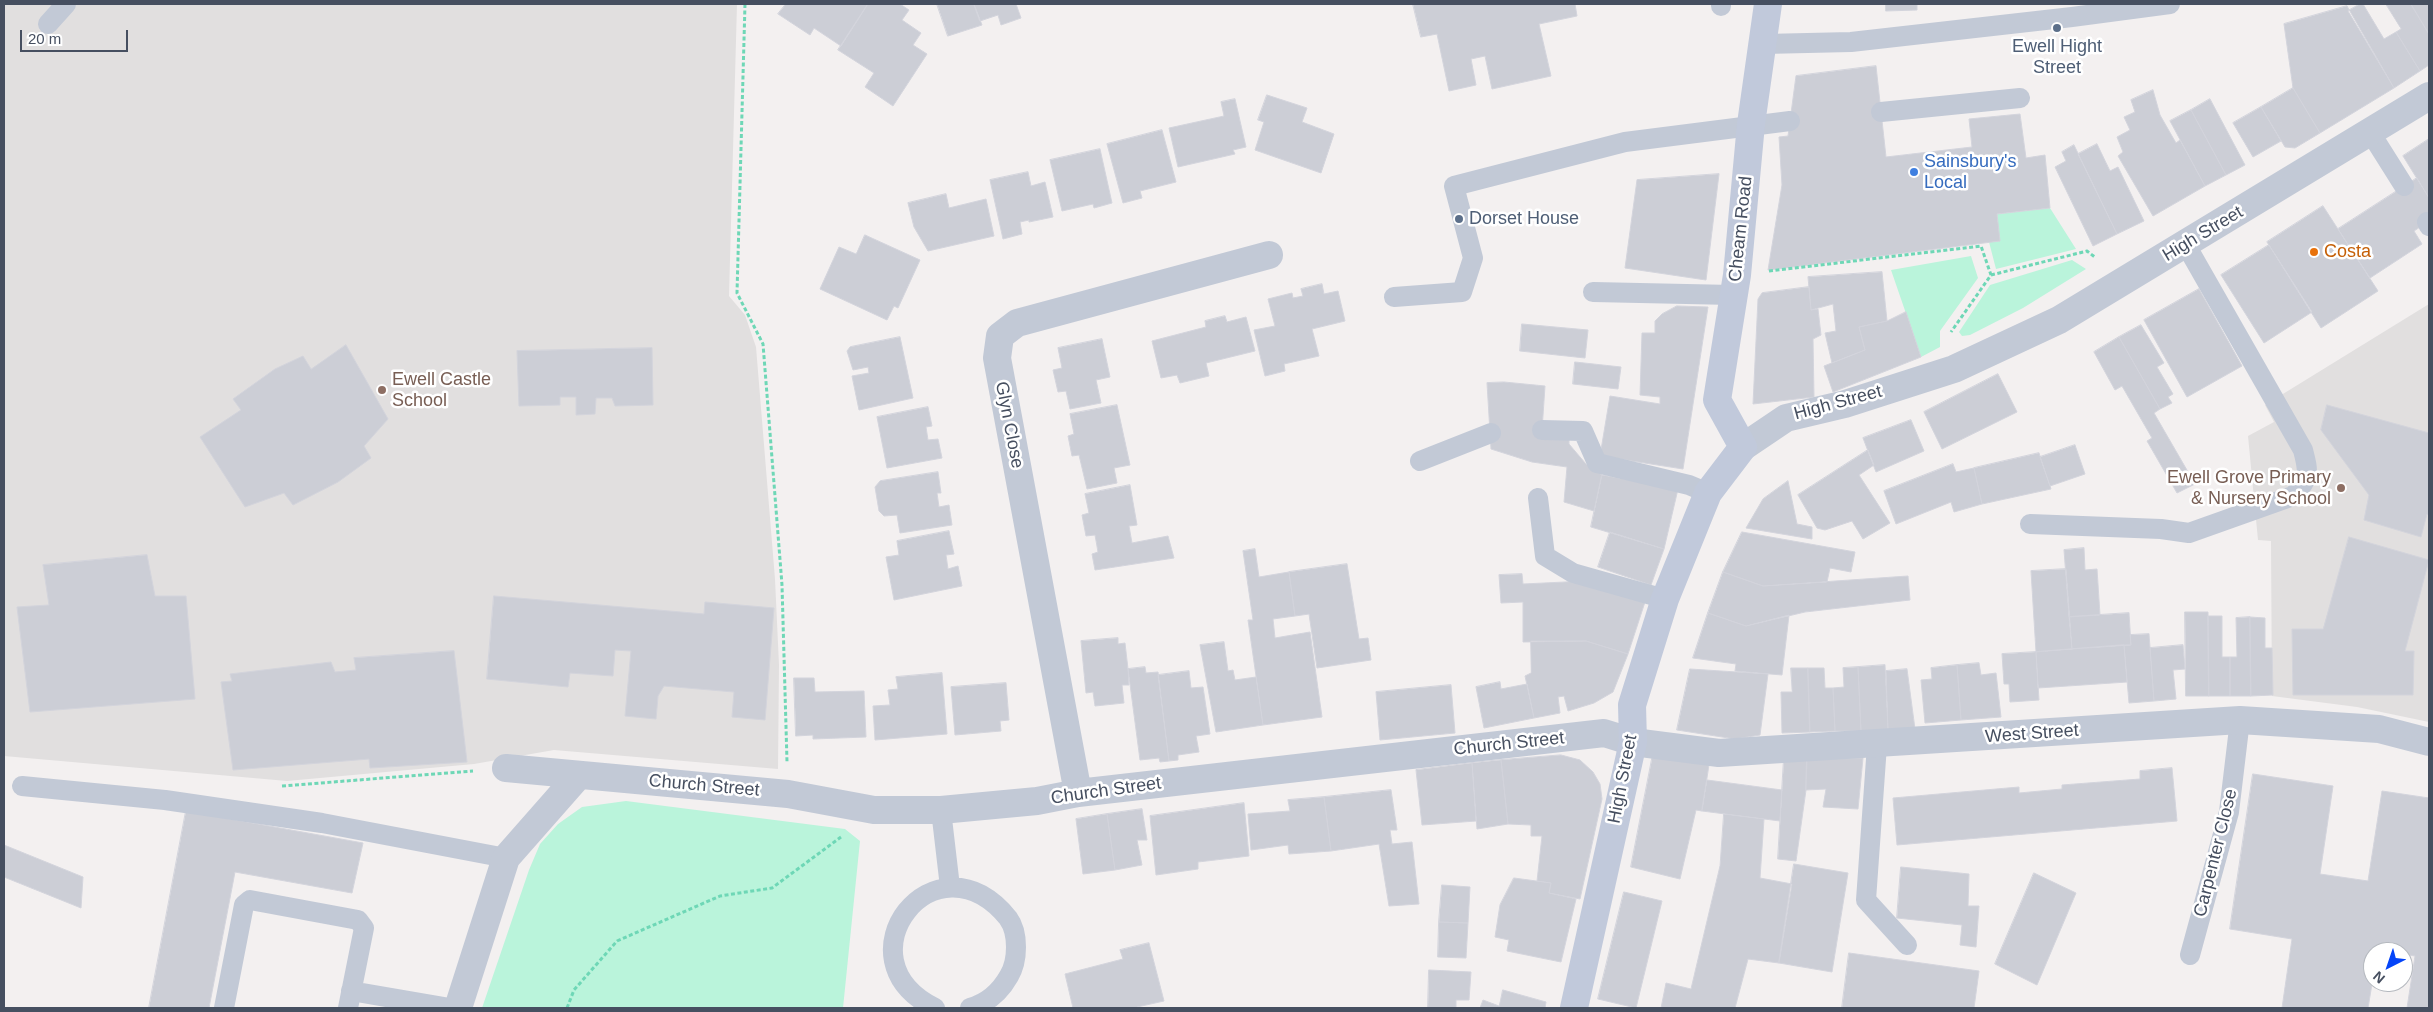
<!DOCTYPE html>
<style>
body{margin:0}
#map{position:relative;width:2433px;height:1012px;overflow:hidden;background:#f3f0f0;font-family:Helvetica,sans-serif}
canvas{display:block}
.frame{position:absolute;inset:0;border:5px solid #464f60;pointer-events:none}
.north{position:absolute;left:2363px;top:942px;width:50px;height:50px;box-sizing:border-box;background:#fff;border:1px solid #b5b9bf;border-radius:50%;rotate:221deg;font-size:14px;font-weight:700;line-height:20px;text-align:center;color:#464f60}
.north::after{content:'';display:block;margin:auto;width:18px;height:22px;background:#0444f8;clip-path:polygon(50% 0,100% 100%,50% 72%,0 100%)}
.scale{position:absolute;left:20px;top:30px;width:108px;height:22px;box-sizing:border-box;border:2px solid #464f60;border-top:0;padding-left:6px;font-size:15px;line-height:18px;white-space:nowrap;color:#464f60;-webkit-text-stroke:4px #fff;paint-order:stroke}
</style>
<div id="map">
<canvas width="2433" height="1012"></canvas>
<div class="frame"></div>
<div class="north">N</div>
<div class="scale">20 m</div>
</div>
<script>
const g = document.querySelector('canvas').getContext('2d');
g.lineJoin = 'round';
function fillPath(path, color) { g.fillStyle = color; g.fill(path, 'evenodd'); }
function trace(path, color, width, dash) { g.strokeStyle = color; g.lineWidth = width; g.lineCap = dash ? 'butt' : 'round'; g.setLineDash(dash || []); g.stroke(path); }
function write(font, color, halo, rows, align = 'center') {
  g.font = font + ' Helvetica,sans-serif'; g.lineWidth = 5; g.setLineDash([]); g.textBaseline = 'middle'; g.strokeStyle = halo; g.fillStyle = color; for (const [text, x, y, turn = 0] of rows) {
    g.save(); g.translate(x, y); g.rotate((+turn || 0) * Math.PI / 180); g.textAlign = isNaN(turn) ? turn : align; if (halo) g.strokeText(text, 0, 0); g.fillText(text, 0, 0); g.restore();
  }
}
fillPath(new Path2D(`
 M4,4H737L729,296L745,315L756,347L775,579L779,665L778,769L554,750L474,764L287,781L4,756Z
 M2429,304V722L2357,707L2272,696L2271,541L2258,540L2248,436L2274,422L2265,405Z`), '#e1dfdf');
fillPath(new Path2D(`
 M2050,208L2076,249L1996,269L1989,242L1999,241L1997,214Z
 M1971,256L1978,278L1940,331V347L1921,357L1891,270Z
 M2072,260L2086,269L2023,308L1970,335L1962,336L1959,332L1990,285Z
 M626,801L845,829L860,841L843,1008H482L529,870L540,844L558,824L582,807Z`), '#baf4db');
const building = new Path2D(`
 M786,4H868L841,46L814,28L810,35L778,14Z
 M868,4H900L909,10L902,20L921,33L913,45L927,54L893,106L865,87L874,73L838,50Z
 M937,4H974L982,25L948,36Z
 M974,4H1016L1021,18L1001,25L998,15L980,21Z
 M1413,4H1575L1577,16L1539,24L1551,76L1492,89L1485,56L1471,59L1476,85L1449,91L1437,34L1421,37Z
 M1886,4H1917V10L1886,11Z
 M2360,4H2363L2384,39L2396,32L2420,71L2394,88L2348,11Z
 M2386,4H2411L2429,34V65L2420,71L2396,32L2401,29Z
 M2411,4H2429V34Z
 M2347,6L2394,88L2320,133L2293,88L2284,24Z
 M1876,66L1886,157L1972,147L1969,119L2020,114L2026,158L2045,155L2050,208L1997,214L2000,241L1768,270L1782,185L1779,137L1788,136L1796,76Z
 M2293,88L2320,133L2295,148L2285,147L2261,107Z
 M2153,90L2160,115L2176,143L2180,140L2205,186L2153,216L2118,156L2123,152L2117,137L2130,130L2124,117L2135,112L2131,100Z
 M1267,95L1307,108L1302,122L1334,134L1321,173L1255,150L1264,122L1258,120Z
 M1235,99L1246,147L1233,150L1235,154L1178,167L1169,128L1224,116L1221,102Z
 M2210,99L2245,165L2226,175L2191,110Z
 M2261,107L2281,141L2253,157L2233,123Z
 M2191,110L2226,175L2205,186L2170,121Z
 M1162,130L1176,182L1140,191L1142,198L1123,203L1107,144Z
 M2429,139V198L2403,156Z
 M2097,144L2110,171L2118,167L2144,221L2117,234L2078,154Z
 M2074,145L2117,234L2093,246L2055,167L2066,161L2062,152Z
 M1100,149L1112,203L1094,208L1093,204L1062,211L1050,160Z
 M1028,172L1031,186L1045,182L1053,217L1029,222V220L1020,222L1022,234L1003,239L990,180Z
 M1719,174L1706,280L1625,268L1637,180Z
 M2417,178L2429,198V221L2414,231L2422,244L2370,278L2338,229Z
 M946,194L949,208L986,199L994,236L928,251L914,227L908,203Z
 M2323,206L2378,291L2321,328L2267,242Z
 M865,235L920,260L898,308L894,306L887,320L820,289L839,247L856,254Z
 M2269,245L2312,312L2264,343L2221,275Z
 M1882,272L1887,321L1859,327L1865,350L1832,363L1825,333L1836,331L1833,304L1811,310L1808,277Z
 M1322,284L1324,294L1338,291L1345,321L1312,329L1319,356L1284,364L1285,371L1265,376L1254,330L1275,326L1268,299L1292,293L1293,298L1303,296L1301,289Z
 M1809,287L1811,310L1818,309L1821,335L1813,339L1814,397L1753,404L1758,299L1762,293Z
 M2199,289L2242,366L2187,397L2144,320Z
 M1677,306L1708,307L1683,469L1600,456L1610,396L1660,404V397L1640,395L1642,333H1655V321L1662,314Z
 M1906,312L1921,357L1833,392L1824,366L1865,350L1859,327L1887,321Z
 M1225,316L1227,322L1246,317L1255,351L1206,363L1209,376L1180,383L1177,375L1161,378L1152,341L1206,327L1205,321Z
 M1522,324L1588,330L1585,358L1520,351Z
 M2141,325L2164,363L2157,367L2173,394L2168,397L2172,403L2160,409L2119,337Z
 M900,337L913,398L859,410L852,376L869,373L868,367L853,370L847,351L850,347Z
 M2119,337L2160,409L2154,413L2195,484L2177,493L2147,441L2152,438L2122,386L2115,390L2094,352Z
 M1102,339L1110,377L1096,380L1101,403L1070,409L1066,391L1058,392L1053,370L1062,368L1058,348Z
 M346,345L388,419L364,446L371,458L338,482L293,505L284,493L245,507L200,437L241,410L233,399L275,369L303,356L311,369Z
 M652,348L653,405L615,406L612,398H596L595,414L576,415V397H560V405L519,406L517,351Z
 M1575,362L1621,367L1618,389L1573,384Z
 M1998,374L2017,412L1942,449L1924,412Z
 M1504,382L1545,386L1542,430L1569,433V444L1586,464L1602,475L1594,511L1564,502L1567,467L1532,462L1491,449L1487,383Z
 M1117,405L1130,465L1114,468L1117,483L1087,489L1079,455L1072,456L1068,436L1074,434L1070,414Z
 M2327,405L2429,433V515L2427,514L2421,537L2364,520L2369,495L2321,430Z
 M928,407L932,426L926,427L928,440L938,439L942,458L887,468L877,417Z
 M1911,420L1924,451L1876,472L1863,438Z
 M2075,445L2085,474L2050,486L2040,457Z
 M1868,450L1874,465L1859,475L1890,523L1863,539L1852,521L1825,530L1817,528L1798,495Z
 M2039,453L2051,489L1982,504L1974,468Z
 M1953,464L1956,472L1974,468L1982,504L1954,512L1951,502L1896,524L1884,491Z
 M938,472L941,493H937L939,507L949,505L952,525L900,533L897,515L884,516L879,511L875,487L880,481Z
 M1602,475L1678,489L1664,549L1591,527Z
 M1788,481L1797,524L1812,527V539L1746,528L1763,499Z
 M1130,485L1137,525L1129,526L1132,543L1168,536L1174,558L1095,570L1092,554L1098,552L1095,535L1086,536L1082,515L1089,513L1085,494Z
 M949,531L954,554L946,555L948,569L958,566L962,586L894,600L886,557L899,555L897,541Z
 M1610,532L1664,549L1651,585L1598,567Z
 M1742,532L1855,552L1851,572L1830,568L1827,582L1763,586L1723,572Z
 M2349,537L2429,560L2405,651H2414L2413,695H2293L2292,629H2323Z
 M2084,548L2085,570L2097,569L2100,615L2069,617L2064,550Z
 M1255,549L1259,577L1289,572L1295,616L1273,619L1275,638L1310,632L1322,717L1263,725L1248,620H1253L1243,551Z
 M147,555L155,596H186L195,699L30,712L17,607L49,605L43,565Z
 M1347,564L1359,639L1368,638L1371,660L1317,668L1309,614L1295,616L1289,572Z
 M2066,569L2072,649L2036,652L2031,571Z
 M1723,572L1763,586L1908,576L1910,600L1805,612L1746,626L1708,613Z
 M1522,574L1523,584L1586,581L1645,602L1628,654L1586,641L1523,642V602L1501,603L1499,575Z
 M494,596L704,614L705,602L774,608L765,720L732,717L734,692L664,686L658,696L656,719L625,716L631,651L615,650L613,676L570,673L568,687L487,679Z
 M2185,612H2208L2209,696H2186Z
 M1708,613L1746,626L1789,615L1782,675L1735,671L1736,664L1693,658Z
 M2129,613L2131,645L2072,649L2069,617Z
 M2208,616H2222V657H2230V696H2209Z
 M2250,617L2265,618V648H2272L2273,695L2251,696Z
 M2250,617L2251,696H2230V657H2237L2236,618Z
 M2149,634L2154,701L2129,703L2124,645H2131L2130,635Z
 M1118,638V644L1125,643L1128,669L1129,685H1122L1124,703L1095,706L1093,692L1086,693L1081,641Z
 M1531,641H1586L1628,654L1613,692L1594,703L1568,711L1564,696L1558,697L1560,713L1534,718L1525,676L1531,673Z
 M1224,642L1228,671L1233,670L1235,680L1256,677L1263,725L1216,732L1200,645Z
 M2124,645L2127,682L2038,688L2036,652Z
 M2183,645L2185,669L2173,670L2176,699L2154,701L2150,648Z
 M454,651L467,762L370,768L369,759L233,770L221,682L232,681L230,674L331,662L335,672L356,670L354,658Z
 M2036,652L2039,700L2010,702L2009,684H2004L2002,654Z
 M1979,663L1981,675L1996,673L2001,717L1961,720L1957,665Z
 M1885,665L1888,730L1861,731L1858,667Z
 M1957,665L1961,720L1925,723L1921,680L1932,679L1931,668Z
 M1145,667L1146,673L1158,672L1169,761L1160,762L1159,758L1140,760L1128,669Z
 M1858,667L1861,731H1835L1833,688L1844,687L1843,668Z
 M1791,668H1808L1810,732L1782,733L1781,692H1792Z
 M1808,668H1824L1825,688H1833L1835,731L1810,732Z
 M1690,669L1768,674L1760,735L1735,739L1677,730Z
 M1907,669L1915,729L1888,730L1886,671Z
 M1189,671L1191,688L1203,687L1210,734L1196,736L1199,752L1178,755V760L1169,761L1158,675Z
 M942,673L947,734L875,740L873,706L890,705L888,690L898,689L896,677Z
 M794,678H814L815,692L864,691L866,737L813,739V735L796,736Z
 M1500,682L1501,689L1527,684L1534,718L1484,728L1476,687Z
 M1006,683L1009,720L1000,721L1001,731L955,735L951,687Z
 M1451,685L1455,733L1380,740L1376,692Z
 M1653,754L1710,758L1702,811L1696,810L1680,879L1631,867Z
 M1561,755L1580,760L1593,772L1600,784L1602,799L1580,899L1549,893L1551,883L1537,881L1542,836H1531V825L1508,824L1501,760Z
 M1784,758H1807L1806,790L1796,861L1778,859Z
 M1807,758H1863L1858,809L1823,807L1826,789L1806,790Z
 M1501,760L1508,824L1477,829L1472,763Z
 M1472,763L1476,821L1422,825L1416,770Z
 M2172,768L2177,821L1897,845L1893,798L2019,787V793L2062,789V785L2140,779V771Z
 M2253,774L2333,786L2320,874L2368,881L2382,791L2429,798V1008H2407L2415,956L2403,954V952L2377,950L2373,952V978L2368,1008H2282L2292,939L2230,929Z
 M1707,780L1782,790L1780,821L1702,811Z
 M1391,790L1397,830H1390L1392,844L1412,842L1419,904L1389,906L1379,844L1331,851L1324,797Z
 M1324,797L1331,851L1289,854L1288,845L1251,850L1248,814L1290,811L1288,800Z
 M1244,803L1249,856L1198,862V869L1156,875L1150,816Z
 M1142,809L1147,840H1137L1142,865L1115,870L1107,814Z
 M186,811L363,843L352,893L235,872L209,1008H149Z
 M1107,814L1115,870L1083,874L1076,819Z
 M1724,814L1764,819L1760,878L1792,884L1779,963L1748,959L1735,1008H1661L1666,983L1691,989L1720,866Z
 M4,845L83,877L81,908L4,877Z
 M1794,864L1848,873L1832,972L1779,963Z
 M1901,867L1969,874L1968,906H1979L1976,947L1960,945L1962,925L1897,918Z
 M2034,873L2076,893L2037,985L1995,964Z
 M1514,878L1551,883L1549,893L1576,899L1561,962L1507,951L1509,940L1495,937L1500,905Z
 M1442,885L1470,887L1468,923L1439,922Z
 M1624,892L1662,901L1636,1008L1598,999Z
 M1439,922L1468,923L1466,958L1438,957Z
 M1149,943L1164,1001L1137,1007L1138,1008H1073L1065,974L1123,959L1120,950Z
 M1849,953L1979,971L1974,1008H1842Z
 M1429,970L1471,972L1469,1000H1456V1008H1428Z
 M1503,990L1546,1002L1545,1008H1480L1483,1000L1499,1006Z`);
fillPath(building, '#ccced6');
trace(building, '#d3d4dc', 1);
trace(new Path2D(`
 M745,4L737,293L763,344L782,585L787,762
 M1769,271L1981,246L1991,275L1951,332
 M1991,275L2087,251L2096,258
 M282,786L473,771
 M567,1008L574,990L617,941L720,896L772,888L841,837`), '#6ed7b6', 3, [4, 2.5]);
trace(new Path2D(`
 M1721,6V4
 M48,24L66,4
 M1764,44L1851,42L2072,17L2170,4
 M1881,112L2020,98
 M2370,132L2404,186
 M2427,222L2429,226
 M1593,292L1733,295
 M1394,297L1462,292L1473,258L1454,186L1625,142L1790,121
 M1542,430L1583,431L1597,463L1689,485L1708,493
 M1420,461L1491,433
 M1538,498L1545,556L1573,573L1665,599
 M2030,524L2161,529L2189,533L2293,496C2310,479 2309,473 2303,450L2186,245
 M1877,745L1866,900L1907,945
 M22,786L165,800L322,823L506,858
 M941,810L950,887
 M2190,955L2229,812L2240,720
 M351,991L450,1008
 M224,1008L244,905L250,900L358,920L364,928L348,1008
 M935,1008C835,959 935,829 1008,918C1019,933 1018,961 1009,976C1000,992 988,1003 970,1008`), '#c2c9d6', 20);
trace(new Path2D(`
 M506,768L788,794L874,810H941L1037,801L1078,793L1604,733L1633,742L1719,753L2240,720L2379,729L2429,742
 M1078,793L997,358L1000,336L1017,323L1269,255
 M458,1008L506,858L579,775`), '#c2c9d6', 28);
trace(new Path2D(`
 M1743,447L1786,418L1845,404L1954,369L2059,320L2429,96`), '#c2c9d6', 28);
trace(new Path2D(`
 M1574,1008L1633,742L1632,705L1665,599L1708,493L1743,447L1717,400L1737,275L1751,124L1768,4`), '#c1c9db', 28);
for (const [x, y, r, color] of [
 [2057,28,5,"#5c6f8a"],
 [1914,172,5,"#3f7fe0"],
 [1459,219,5,"#5c6f8a"],
 [2314,252,5,"#e8710a"],
 [382,390,5,"#8d6e63"],
 [2341,488,5,"#8d6e63"]
]) { const dot = new Path2D(); dot.arc(x, y, r, 0, 2 * Math.PI); g.fillStyle = color; g.fill(dot); trace(dot, '#fff', 2); }
write('18px', '#4e5e75', '#fff', [
 ["Ewell Hight",2057,47],
 ["Street",2057,68],
 ["Dorset House",1469,219,"left"]
]);
write('18px', '#366cbe', '#fff', [
 ["Sainsbury's",1924,162],
 ["Local",1924,183]
], 'left');
write('18px', '#464f60', '#fff', [
 ["Cheam Road",1741,229,-84],
 ["High Street",2203,234,-31],
 ["High Street",1838,403,-15],
 ["Glyn Close",1009,425,79],
 ["West Street",2032,734,-4],
 ["Church Street",1509,744,-6],
 ["High Street",1623,779,-79],
 ["Church Street",704,786,5],
 ["Church Street",1106,791,-8],
 ["Carpenter Close",2216,853,-76]
]);
write('18px', '#c56008', '#fff', [
 ["Costa",2324,252]
], 'left');
write('18px', '#785e54', '#fff', [
 ["Ewell Castle",392,380],
 ["School",392,401],
 ["Ewell Grove Primary",2331,478,"right"],
 ["& Nursery School",2331,499,"right"]
], 'left');
</script>
